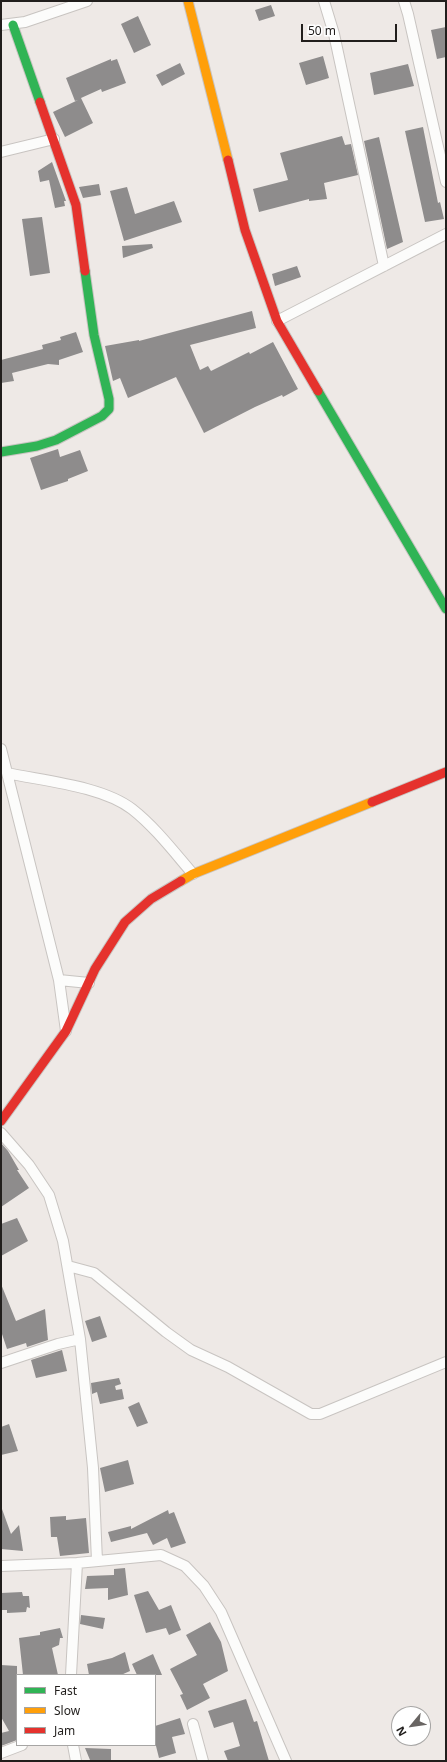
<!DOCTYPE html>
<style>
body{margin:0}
#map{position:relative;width:447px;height:1762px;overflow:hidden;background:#eee9e6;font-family:"Noto Sans",sans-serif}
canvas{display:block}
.frame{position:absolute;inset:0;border:2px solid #211e1c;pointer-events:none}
.legend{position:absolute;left:16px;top:1674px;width:140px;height:72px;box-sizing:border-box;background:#fff;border:1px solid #a6a5a4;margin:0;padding:5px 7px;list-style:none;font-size:12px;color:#211e1c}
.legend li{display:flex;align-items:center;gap:8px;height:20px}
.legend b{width:20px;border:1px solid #a6a5a4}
.north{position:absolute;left:391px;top:1706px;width:40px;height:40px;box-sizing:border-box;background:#fff;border:1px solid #a6a5a4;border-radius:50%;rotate:241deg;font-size:11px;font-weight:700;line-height:16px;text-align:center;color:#211e1c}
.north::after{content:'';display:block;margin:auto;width:14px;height:18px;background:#696563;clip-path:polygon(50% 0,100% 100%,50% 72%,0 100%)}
.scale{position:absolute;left:301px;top:24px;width:96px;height:18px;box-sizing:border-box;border:2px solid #211e1c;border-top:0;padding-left:5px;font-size:12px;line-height:14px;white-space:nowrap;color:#211e1c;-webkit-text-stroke:3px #fff;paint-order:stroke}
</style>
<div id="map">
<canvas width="447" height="1762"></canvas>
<div class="frame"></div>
<ul class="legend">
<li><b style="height:5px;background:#30b455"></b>Fast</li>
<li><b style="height:5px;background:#ff9f0a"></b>Slow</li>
<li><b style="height:5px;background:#e5322d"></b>Jam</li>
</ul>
<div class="north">N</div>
<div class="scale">50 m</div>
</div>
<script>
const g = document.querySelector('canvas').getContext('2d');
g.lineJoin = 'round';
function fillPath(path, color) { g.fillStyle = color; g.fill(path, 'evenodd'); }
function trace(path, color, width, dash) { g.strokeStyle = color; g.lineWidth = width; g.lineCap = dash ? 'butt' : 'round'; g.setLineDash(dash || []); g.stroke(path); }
fillPath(new Path2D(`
 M271,5L275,16L259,21L255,10Z
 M138,16L151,45L134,53L121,24Z
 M446,27V57L437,59L431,30Z
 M323,56L329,78L306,85L299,63Z
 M111,59V61L117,59L126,83L102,92L101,89L81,98L93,123L65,137L53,112L78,100L75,101L66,78Z
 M180,63L185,74L162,86L156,75Z
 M408,64L414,86L374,95L370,73Z
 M423,127L438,203L440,202L444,219L425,222L405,131Z
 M342,136L345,145L351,144L358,175L324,183L327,199L309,201V199L259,212L253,189L288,180L280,153Z
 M379,137L403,242L387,249L364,141Z
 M52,162L66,201H64L65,206L55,208L49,180L40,182L38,171Z
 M99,184L101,195L83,198L79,187Z
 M127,187L135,214L174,201L182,222L124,241L110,191Z
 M42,217L50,273L30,276L22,219Z
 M152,244L153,248L123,258L122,246Z
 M297,266L301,277L275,286L272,274Z
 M252,311L256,328L190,345L200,370L208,366L211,371L249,352L250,354L273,342L298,389L283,397L282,395L255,407L204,433L176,377L128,398L120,378L113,381L105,346L139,340V341Z
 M76,332L83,352L59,360V365L48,364L12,373L14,381L1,383V360L43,349L42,345L61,340L60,337Z
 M58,449L60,457L80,450L88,471L68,479V481L41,490L30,458Z
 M1,1143L8,1151L19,1170H17L29,1188L1,1207Z
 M17,1218L28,1241L1,1256V1224Z
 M1,1284L16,1321L45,1309L48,1340L27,1347L26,1343L7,1349L1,1331Z
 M100,1316L107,1337L92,1342L85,1321Z
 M62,1350L67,1371L36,1378L31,1360Z
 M119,1378L121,1384L115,1386L116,1390L122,1389L124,1399L100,1404L97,1392L92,1394L91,1383Z
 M139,1402L148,1423L137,1427L128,1407Z
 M9,1424L18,1451L1,1455V1427Z
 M128,1460L134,1484L105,1492L100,1468Z
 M1,1509H2L11,1534L19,1525L23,1551L1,1549Z
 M168,1510L169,1514L174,1512L186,1543L171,1548L167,1538L153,1545L147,1533L111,1542L108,1532L131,1526V1529Z
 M66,1516V1520L86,1518L89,1553L60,1556L57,1537H51L50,1517Z
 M125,1568L128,1595L108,1600V1588L85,1589L87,1576L114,1575V1569Z
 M148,1591L159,1610L171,1605L181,1630L169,1635L166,1628L146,1633L134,1595Z
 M22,1592L23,1596H29L30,1608L27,1607L26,1612L7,1613V1610H1V1593Z
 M81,1615L105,1618L103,1629L80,1624Z
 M210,1622L221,1642L228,1671L203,1684L210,1698L187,1710L180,1695L183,1694L170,1669L197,1655L186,1635Z
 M60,1628L63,1638H60L59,1645L52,1648L58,1675H23L19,1638L40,1635V1632Z
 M125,1652L130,1671L121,1675H89L87,1664L112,1658Z
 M153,1654L162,1675H137L132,1664Z
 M1,1665L17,1666V1740L1,1746V1733L9,1731L1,1717Z
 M246,1699L254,1722L257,1721L269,1761H228L224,1751L240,1746L233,1722L214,1728L208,1711Z
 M180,1718L185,1734L172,1737L176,1753L159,1758L155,1742V1726Z
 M85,1748L111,1749V1760H90Z`), '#8e8c8c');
const street = new Path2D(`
 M324,1L334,34L384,266
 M404,1L408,14L446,182
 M1,25L25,22L87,1
 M1,152L54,139
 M277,321L446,234
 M1,749L59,980L66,1031
 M7,773C44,781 102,786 132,809C155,827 174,852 193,874
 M59,980L89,983
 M1,1133L29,1165L49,1195L63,1241L80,1339L93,1468L97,1561
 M68,1266L94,1273L166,1332L191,1350L228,1367L311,1414H320L446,1362
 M1,1363L58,1344L80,1339
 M1,1566L77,1563L161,1555L185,1566L204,1586L221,1612L286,1761
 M71,1675L77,1563
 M193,1724L203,1761
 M73,1745L76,1761
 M1,1753L22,1745`);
const fast = new Path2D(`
 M13,25L40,102
 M318,391L446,609
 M1,452L37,446L56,440L102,416L109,409V399L94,335L85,271`);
const slow = new Path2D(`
 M188,1L228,160
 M181,881L193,874L372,802`);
const jam = new Path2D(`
 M40,102L76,205L85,271
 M228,160L245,230L277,321L318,391
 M372,802L446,772
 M1,1121L66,1031L95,969L125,922L151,899L181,881`);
trace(street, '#c8c4c1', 12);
trace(fast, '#c8c4c1', 11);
trace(slow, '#c8c4c1', 11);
trace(jam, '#c8c4c1', 11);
trace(street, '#fcfcfb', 10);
trace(fast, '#30b455', 9);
trace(slow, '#ff9f0a', 9);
trace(jam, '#e5322d', 9);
</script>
